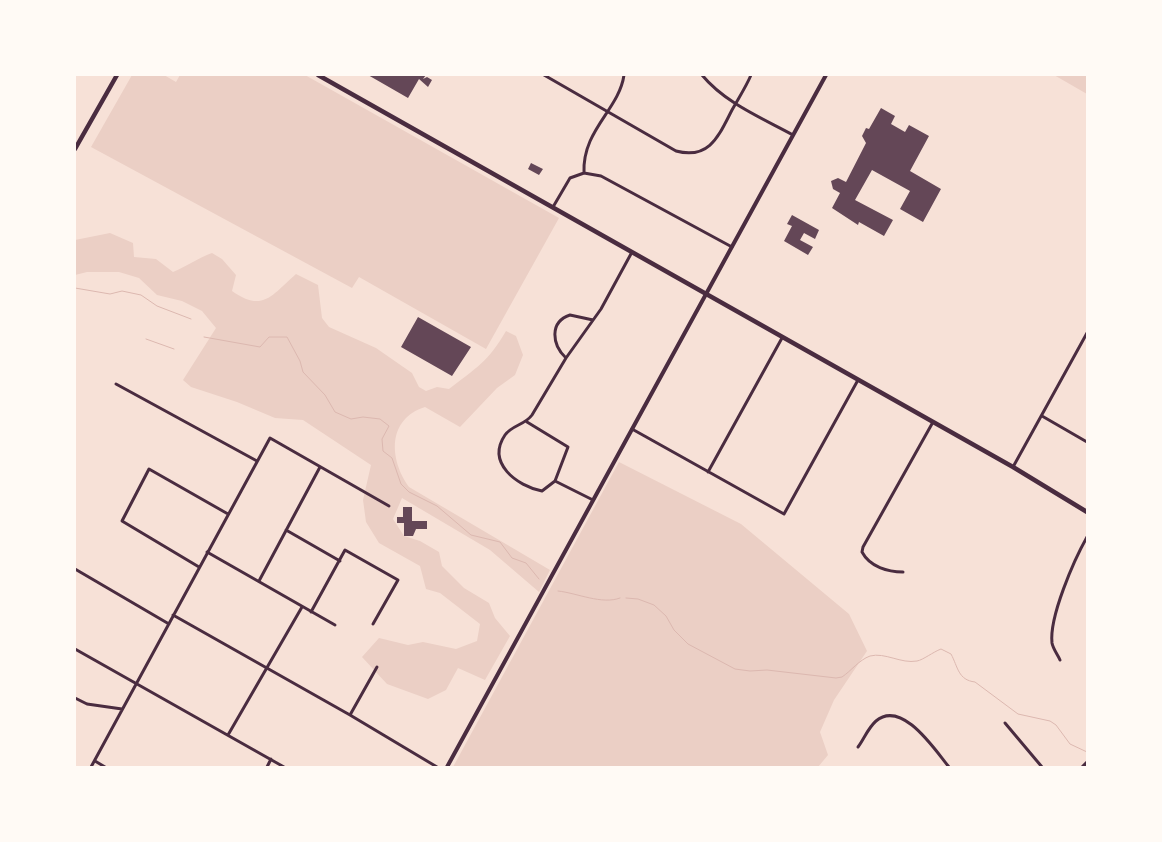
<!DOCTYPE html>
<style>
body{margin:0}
#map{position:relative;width:1162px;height:842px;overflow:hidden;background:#f7e1d7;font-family:"Exo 2",sans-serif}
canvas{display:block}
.frame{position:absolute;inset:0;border:76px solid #fffaf5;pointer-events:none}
</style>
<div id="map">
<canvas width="1162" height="842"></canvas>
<div class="frame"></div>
</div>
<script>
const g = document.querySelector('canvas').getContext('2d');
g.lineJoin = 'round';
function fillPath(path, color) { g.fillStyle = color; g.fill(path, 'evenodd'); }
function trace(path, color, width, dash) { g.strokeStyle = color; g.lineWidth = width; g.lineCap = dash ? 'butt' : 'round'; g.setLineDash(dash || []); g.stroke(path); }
fillPath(new Path2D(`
 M132,75H164L176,82L180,75H305L559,218L486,349L359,277L352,288L91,147Z
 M1054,75H1087V94Z
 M110,233L133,243L134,257L156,259L173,272C187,266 198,258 212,253L222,259L236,275L232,291C263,313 272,295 296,274L318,285L322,318L329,327L376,348L412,373L419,387L426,391L437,387L449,389C476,368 488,362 506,331L516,336L523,355L515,375L497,388L460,427L425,407C387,419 389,459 409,487L550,570L539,592L490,550L402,498L393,519L404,536L420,541L439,552L442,566L464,588L489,603L495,618L510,636L485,680L458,668L446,690L428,699L387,684L362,657L379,638L408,645L423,642L456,649L477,641L480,624L440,593L426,589L420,566L379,543L366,522L363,500L371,465L303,420L275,418L237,402L191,387L183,380L216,328L202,311L182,301L157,295L139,278L119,272H87L75,275V240Z
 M619,462L741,524L849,614L867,651L834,700L820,732L828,755L818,767H453Z`), '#ebcfc5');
trace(new Path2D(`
 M75,288L110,294L122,291L141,295L157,306L191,319
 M204,337L260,347L269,337H287L300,361L303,372L325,395L335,412L351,419L363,417L380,419L389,426L382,439L383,451L392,458L401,484L409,492L437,506L471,535L500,542L512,558L526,563L539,579
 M146,339L174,349
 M558,591C577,593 602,605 620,598
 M626,598L638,599L654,605L666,616L674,630L688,644L735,669L750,671L767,670L836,678L842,677C851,671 859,660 870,656C885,652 901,664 917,661C923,660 933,652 941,649L951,654C958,667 958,680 975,682L1018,714L1050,721L1056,725L1070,744L1087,752`), '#dcb8b0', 1);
fillPath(new Path2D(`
 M368,75H426L423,79L427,77L432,80L428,87L419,79L408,98Z
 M881,108L895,116L891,124L905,132L909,125L929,136L910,171L941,189L923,222L900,209L910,191L872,170L855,200L893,220L884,236L859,222L858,225L832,208L840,193L833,189L831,181L838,178L846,182L866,143L862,136L866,128L869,129Z
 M531,163L543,169L539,175L528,169Z
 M792,215L819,230L815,239L804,233L800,240L813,247L808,255L784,241L792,226L787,224Z
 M418,317L471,347L452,376L401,347Z
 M403,507H412V521H427V529H416L413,536H404V523H397V517H403Z`), '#644757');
trace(new Path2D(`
 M544,75L676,151C710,160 719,135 732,110C738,99 746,87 751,75
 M702,75C725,103 762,118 793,135
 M584,173L601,176L732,247
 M553,207L570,178L584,173C582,130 619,110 624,75
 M566,358C552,345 549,322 570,315L593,320
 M116,384L257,461
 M1042,416L1087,442
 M527,422L568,447L555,481
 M632,429L784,514L858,380
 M1013,467L1087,333
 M708,472L782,338
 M593,500L555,481L542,491C517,486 486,463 505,435C512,425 525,425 532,415L566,358L601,309L632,252
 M286,530L340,561
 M207,552L335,625
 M199,567L122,521L149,469L228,514
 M75,569L169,624
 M903,572C888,572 870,567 862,552L863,547L933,422
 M259,581L320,467
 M311,612L345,550L398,580L373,624
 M173,615L350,715L437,767
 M75,649L284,767
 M1060,660C1058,655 1053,649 1052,643C1049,617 1074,560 1087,537
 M75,698L87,704L122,709
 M350,715L377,667
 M1005,723L1042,767
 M228,735L302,607
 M858,747C864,739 868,728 876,721C902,699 935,750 949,767
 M95,761L105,767
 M91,767L270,438L389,506
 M267,767L271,759`), '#4a2c40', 3);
trace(new Path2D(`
 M447,767L826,75`), '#4a2c40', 4);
trace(new Path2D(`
 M75,149L117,75
 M1083,767L1087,763`), '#4a2c40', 4.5);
trace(new Path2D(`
 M318,75L1013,467L1087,512`), '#4a2c40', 4.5);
</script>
